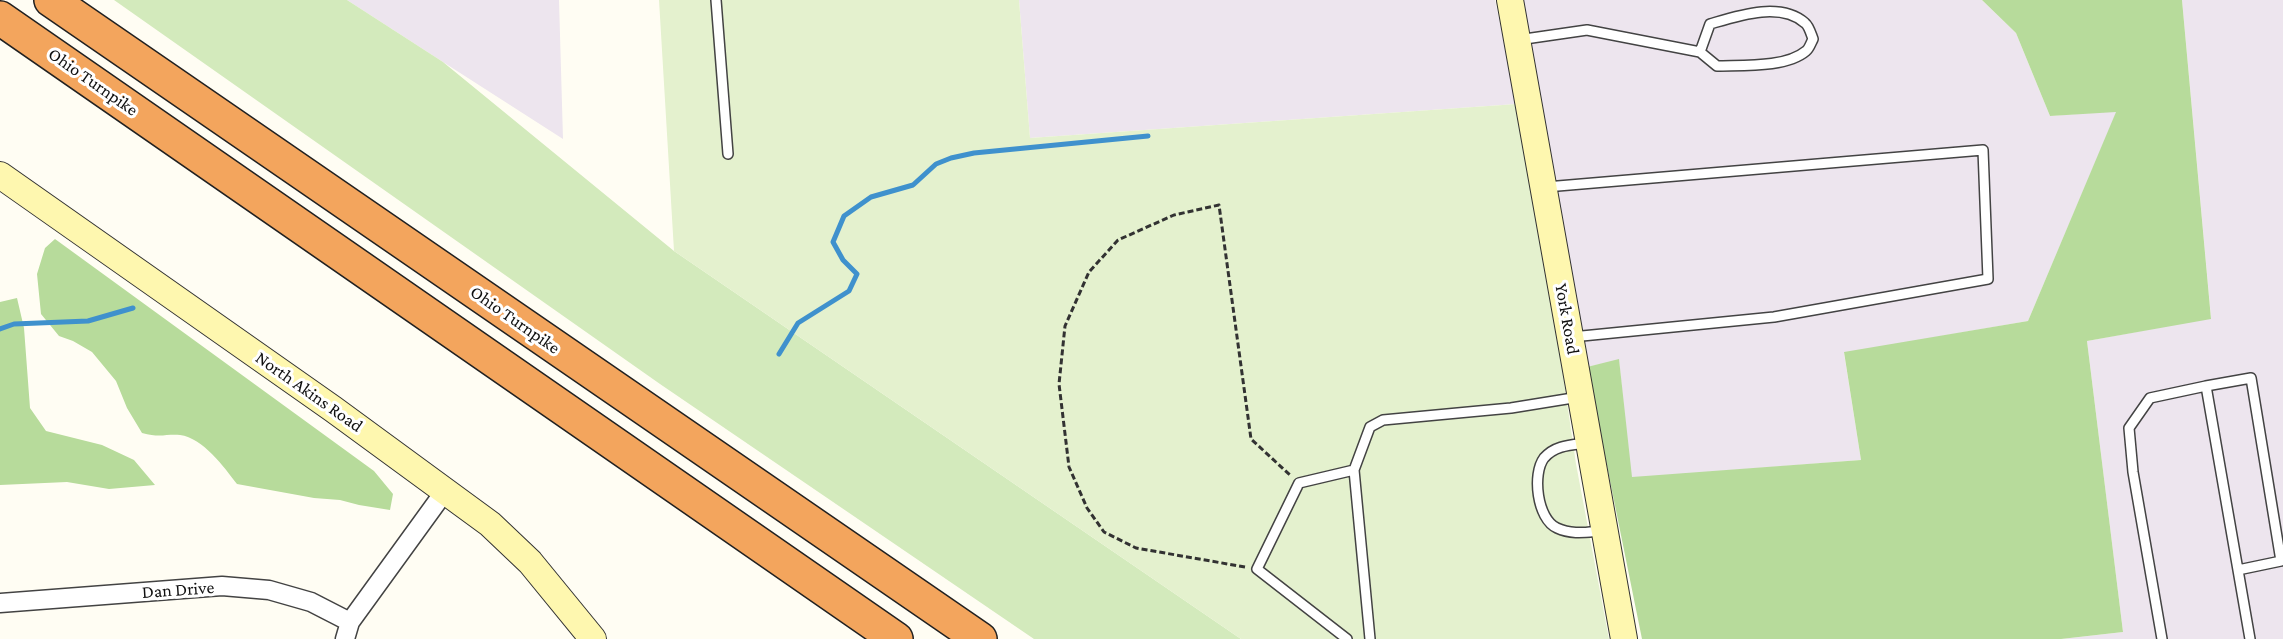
<!DOCTYPE html>
<style>
body{margin:0}
canvas{display:block;background:#fffdf3}
</style>
<canvas width="2283" height="639"></canvas>
<script>
const g = document.querySelector('canvas').getContext('2d');
g.lineJoin = 'round';
function fillPath(path, color) { g.fillStyle = color; g.fill(path, 'evenodd'); }
function trace(path, color, width, dash) { g.strokeStyle = color; g.lineWidth = width; g.lineCap = dash ? 'butt' : 'round'; g.setLineDash(dash || []); g.stroke(path); }
function write(font, color, halo, rows, align = 'center') {
  g.font = font + ' "Crimson Pro",serif'; g.lineWidth = 6; g.setLineDash([]); g.textBaseline = 'middle'; g.strokeStyle = halo; g.fillStyle = color; for (const [text, x, y, turn = 0] of rows) {
    g.save(); g.translate(x, y); g.rotate((+turn || 0) * Math.PI / 180); g.textAlign = isNaN(turn) ? turn : align; if (halo) g.strokeText(text, 0, 0); g.fillText(text, 0, 0); g.restore();
  }
}
fillPath(new Path2D(`
 M347,0H559L563,139L443,62Z
 M1019,0H1495L1517,104L1030,138Z
 M1521,0H1982L2016,33L2050,116L2117,111L2028,321L1844,353L1861,460L1631,478L1619,360L1587,367Z
 M2182,0H2283V639H2061L2123,632L2087,341L2211,318Z`), '#ede5ee');
fillPath(new Path2D(`
 M114,0H347L443,62L674,251L1241,639H1034L660,384Z`), '#d3eabc');
fillPath(new Path2D(`
 M1982,0H2182L2211,319L2087,341L2123,632L2061,639H1642L1587,367L1619,359L1632,477L1861,460L1844,352L2028,321L2116,112L2050,116L2016,33Z
 M55,239L374,471L393,494L390,510L359,505L340,500L314,498L237,484C224,467 203,438 180,435C165,434 160,438 142,433L127,408L116,381L92,352L73,341L59,336L41,314L37,274L45,248Z
 M17,298L24,328L30,408L46,431L102,445L134,460L155,485L109,489L67,482L0,485V302Z`), '#b7db9b');
fillPath(new Path2D(`
 M659,0H1019L1030,138L1517,104L1554,313L1576,464L1609,639H1241L674,251Z`), '#e4f1ce');
trace(new Path2D(`
 M0,329L14,324L88,321L133,308
 M779,354L798,323L849,291L857,274L843,260L833,242L844,216L871,197L913,185L936,164L951,158L974,153L1148,136`), '#3f91cd', 5);
const lane = new Path2D(`
 M716,0L728,154
 M1518,40L1587,30L1700,52L1710,24C1737,16 1780,1 1805,23C1809,26 1811,34 1813,39C1811,43 1809,49 1806,51C1786,68 1742,65 1717,66L1700,52
 M1546,187L1983,150L1988,279L1774,317L1572,337
 M2206,386L2251,378L2281,561L2238,570
 M1587,443C1571,445 1555,445 1544,458C1532,474 1537,519 1557,528C1572,535 1587,532 1602,531
 M1347,639L1257,569L1299,483L1354,470
 M1370,639L1354,470L1370,427L1383,420L1511,408L1579,397
 M2162,639L2133,472L2129,428L2150,398L2206,386L2250,639`);
const street = new Path2D(`
 M0,603L222,586L269,590L311,602L350,622
 M345,639L350,622L445,491`);
const secondary = new Path2D(`
 M1510,0L1624,639
 M0,175L333,409L490,524L530,562L593,639`);
const highway = new Path2D(`
 M51,0L980,639
 M0,18L896,639`);
trace(lane, '#434343', 12);
trace(street, '#434343', 21);
trace(secondary, '#323232', 28);
trace(highway, '#212121', 36);
trace(new Path2D(`
 M1245,567L1136,548L1104,532L1087,508L1069,467L1059,384L1065,326L1089,272L1118,240L1174,215L1219,205L1251,439L1291,476`), '#323232', 3, [6, 3]);
trace(lane, '#fff', 9);
trace(street, '#fff', 18);
trace(secondary, '#fef7af', 26);
trace(highway, '#f3a55d', 33);
write('18px', '#101010', '#fff', [
 ["Ohio Turnpike",93,82,35],
 ["York Road",1567,319,80],
 ["Ohio Turnpike",515,320,35],
 ["North Akins Road",309,392,35],
 ["Dan Drive",178,590,-4]
]);
</script>
